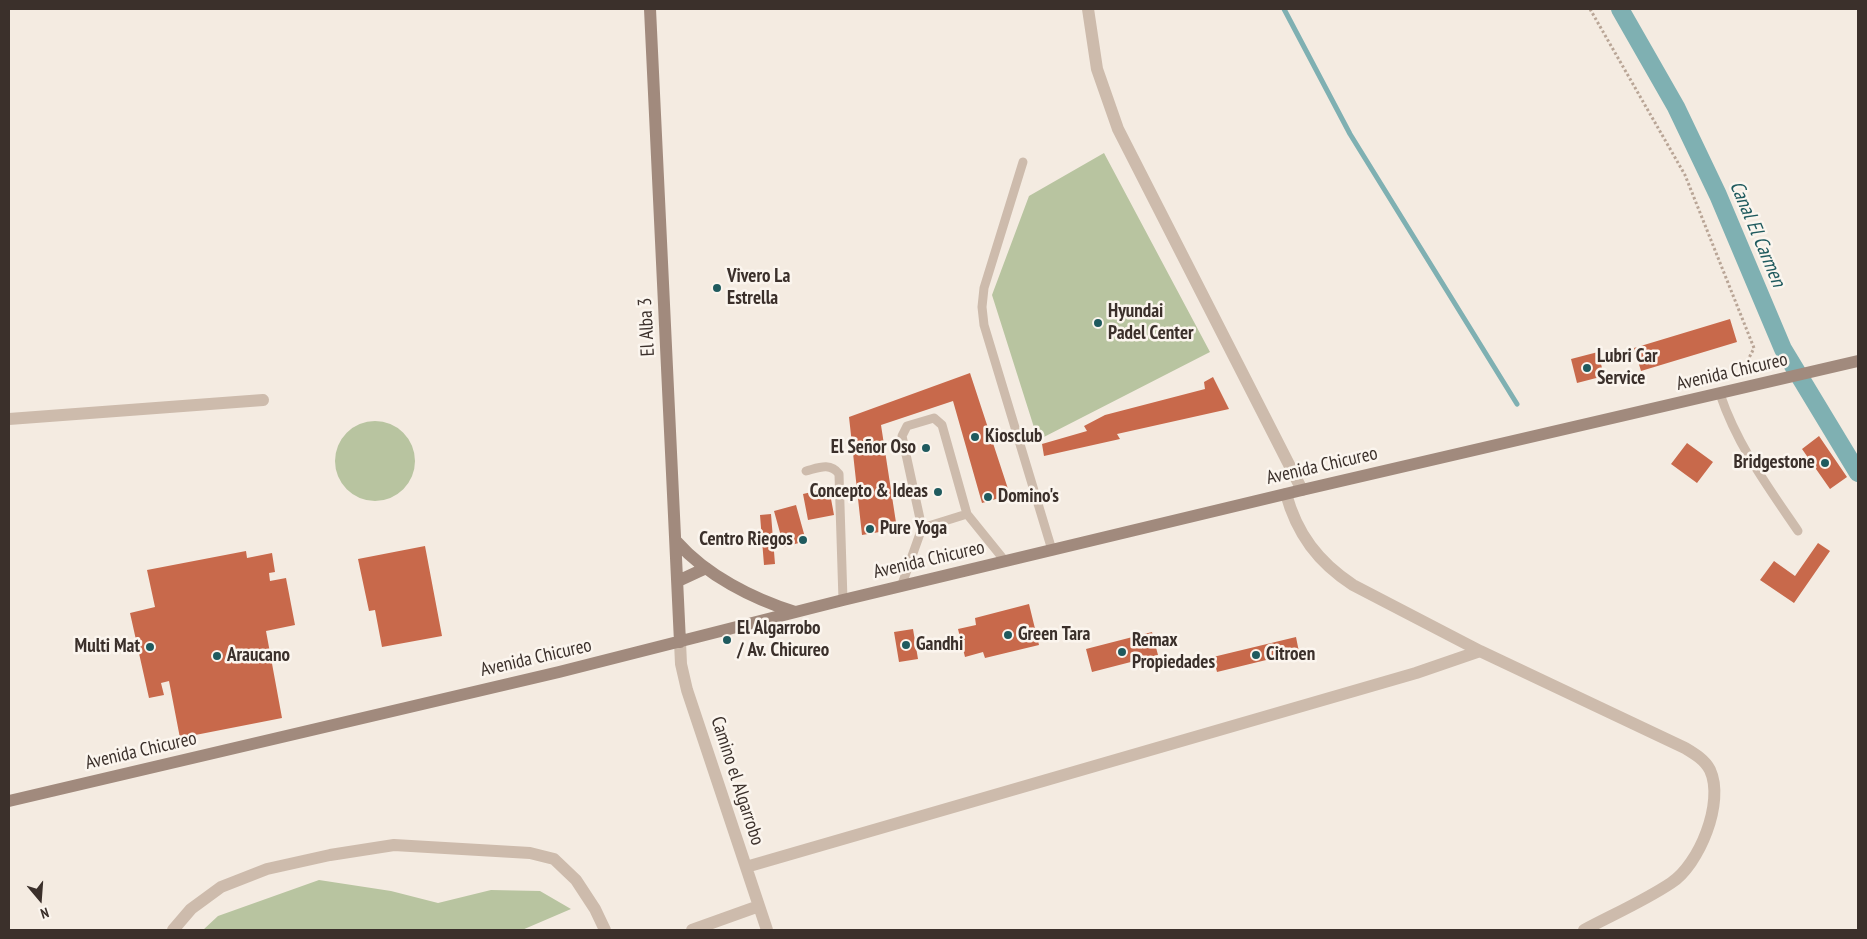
<!DOCTYPE html>
<meta charset="utf-8">
<style>
body{margin:0}
#map{position:relative;width:1867px;height:939px;overflow:hidden;background:#f4ebe1;font-family:"PT Sans Narrow",sans-serif}
canvas{display:block}
.frame{position:absolute;inset:0;border:10px solid #3b302b;pointer-events:none}
.north{position:absolute;left:15px;top:874px;width:50px;height:50px;-webkit-text-stroke:4px #fbf5ee;paint-order:stroke;rotate:162deg;font-size:14px;font-weight:700;line-height:20px;text-align:center;color:#3b302b}
.north::after{content:'';display:block;margin:auto;width:18px;height:22px;background:#3b302b;clip-path:polygon(50% 0,100% 100%,50% 72%,0 100%)}
</style>
<div id="map">
<canvas width="1867" height="939"></canvas>
<div class="frame"></div>
<div class="north">N</div>
</div>
<script>
const g = document.querySelector('canvas').getContext('2d');
g.lineJoin = 'round';
function fillPath(path, color) { g.fillStyle = color; g.fill(path, 'evenodd'); }
function trace(path, color, width, dash) { g.strokeStyle = color; g.lineWidth = width; g.lineCap = dash ? 'butt' : 'round'; g.setLineDash(dash || []); g.stroke(path); }
function write(font, color, halo, rows, align = 'center') {
  g.font = font + ' "PT Sans Narrow",sans-serif'; g.lineWidth = 5; g.setLineDash([]); g.textBaseline = 'middle'; g.strokeStyle = halo; g.fillStyle = color; for (const [text, x, y, turn = 0] of rows) {
    g.save(); g.translate(x, y); g.rotate((+turn || 0) * Math.PI / 180); g.textAlign = isNaN(turn) ? turn : align; if (halo) g.strokeText(text, 0, 0); g.fillText(text, 0, 0); g.restore();
  }
}
fillPath(new Path2D(`
 M1104,153L1210,352L1038,440L992,295L1029,196Z
 M335 461a40 40 0 1 1 80 0a40 40 0 1 1-80 0Z
 M319,880L391,891L438,903L491,890L540,891L571,909L522,930H203L218,916Z`), '#b8c4a0');
trace(new Path2D(`
 M1284,9L1350,134L1517,404`), '#7fb0b2', 5);
trace(new Path2D(`
 M1620,9L1676,107L1718,195L1783,349L1858,473`), '#7fb0b2', 18);
fillPath(new Path2D(`
 M1730,319L1737,342L1641,371L1634,348Z
 M1598,352L1604,376L1577,383L1571,359Z
 M970,373L1010,495L982,503L953,401L881,425L897,529L862,535L849,417Z
 M1213,377L1229,409L1117,434L1120,439L1044,456L1042,444L1087,431L1084,426L1105,415L1205,389L1204,382Z
 M1819,436L1847,477L1830,489L1802,449Z
 M1687,443L1713,462L1697,483L1671,464Z
 M829,488L834,515L808,520L803,494Z
 M796,505L806,541L784,547L774,511Z
 M771,514L775,564L764,565L760,515Z
 M1818,543L1830,551L1794,603L1760,580L1774,561L1795,576Z
 M425,546L442,636L382,647L375,610L369,611L358,559Z
 M246,551L247,558L272,553L275,572L269,573L270,581L286,578L295,625L266,631L282,718L180,738L169,681L161,683L164,695L149,698L130,613L155,607L147,570Z
 M1029,604L1039,645L985,658L983,652L965,657L958,629L976,625L975,618Z
 M913,629L918,659L899,662L894,632Z
 M1152,632L1158,655L1092,672L1086,649Z
 M1296,637L1299,652L1217,672L1213,657Z`), '#c8694b');
trace(new Path2D(`
 M1590,9L1685,175L1754,348L1747,362L1749,373`), '#b9a596', 3, [2.5, 2.5]);
trace(new Path2D(`
 M1023,162L984,288L982,307L984,325L1052,550
 M1720,394C1737,445 1768,487 1798,531
 M806,471C818,468 830,462 839,474L843,600
 M922,528L967,514
 M901,587L922,528L902,436L907,426L934,418L942,425L967,514L1005,561`), '#cdbbac', 9);
trace(new Path2D(`
 M1088,9L1097,69L1118,129L1302,490
 M9,419L263,400
 M1286,494C1297,534 1318,562 1353,585L1480,651L1685,748C1695,754 1705,760 1710,770C1725,802 1699,865 1671,883C1644,901 1612,915 1584,930
 M680,642L681,664L687,690L767,930
 M746,867L1416,673L1480,651
 M173,930L191,909L221,887L267,869L330,855L394,845L530,853L554,859L576,880L595,909L605,930
 M692,930L759,906`), '#cdbbac', 12);
trace(new Path2D(`
 M650,9L680,642
 M677,542C706,575 753,599 795,612
 M678,581L706,568
 M9,801L559,672L843,600L1302,490L1858,361`), '#a18a7d', 12);
for (const [x, y, r, color] of [
 [717,288,5,"#1f5a5e"],
 [1098,323,5,"#1f5a5e"],
 [1587,368,5,"#1f5a5e"],
 [975,437,5,"#1f5a5e"],
 [926,448,5,"#1f5a5e"],
 [1825,463,5,"#1f5a5e"],
 [938,492,5,"#1f5a5e"],
 [988,497,5,"#1f5a5e"],
 [870,529,5,"#1f5a5e"],
 [803,540,5,"#1f5a5e"],
 [1008,635,5,"#1f5a5e"],
 [727,640,5,"#1f5a5e"],
 [906,645,5,"#1f5a5e"],
 [150,647,5,"#1f5a5e"],
 [1122,652,5,"#1f5a5e"],
 [1256,655,5,"#1f5a5e"],
 [217,656,5,"#1f5a5e"]
]) { const dot = new Path2D(); dot.arc(x, y, r, 0, 2 * Math.PI); g.fillStyle = color; g.fill(dot); trace(dot, '#fbf5ee', 2); }
write('bold 19px', '#3b302b', '#fbf5ee', [
 ["Vivero La",727,277],
 ["Estrella",727,299],
 ["Hyundai",1108,312],
 ["Padel Center",1108,334],
 ["Lubri Car",1597,357],
 ["Service",1597,379],
 ["Kiosclub",985,437],
 ["El Señor Oso",916,448,"right"],
 ["Bridgestone",1815,463,"right"],
 ["Concepto & Ideas",928,492,"right"],
 ["Domino's",998,497],
 ["Pure Yoga",880,529],
 ["Centro Riegos",793,540,"right"],
 ["El Algarrobo",737,629],
 ["/ Av. Chicureo",737,651],
 ["Green Tara",1018,635],
 ["Remax",1132,641],
 ["Propiedades",1132,663],
 ["Gandhi",916,645],
 ["Multi Mat",140,647,"right"],
 ["Citroen",1266,655],
 ["Araucano",227,656]
], 'left');
write('19px', '#3b302b', '#fbf5ee', [
 ["El Alba 3",647,327,-93],
 ["Avenida Chicureo",1732,372,-13],
 ["Avenida Chicureo",1322,466,-13],
 ["Avenida Chicureo",929,560,-13],
 ["Avenida Chicureo",536,658,-13],
 ["Avenida Chicureo",141,751,-13],
 ["Camino el Algarrobo",737,781,72]
]);
write('italic 20px', '#1f5a5e', '#fbf5ee', [
 ["Canal El Carmen",1757,234,67]
]);
</script>
